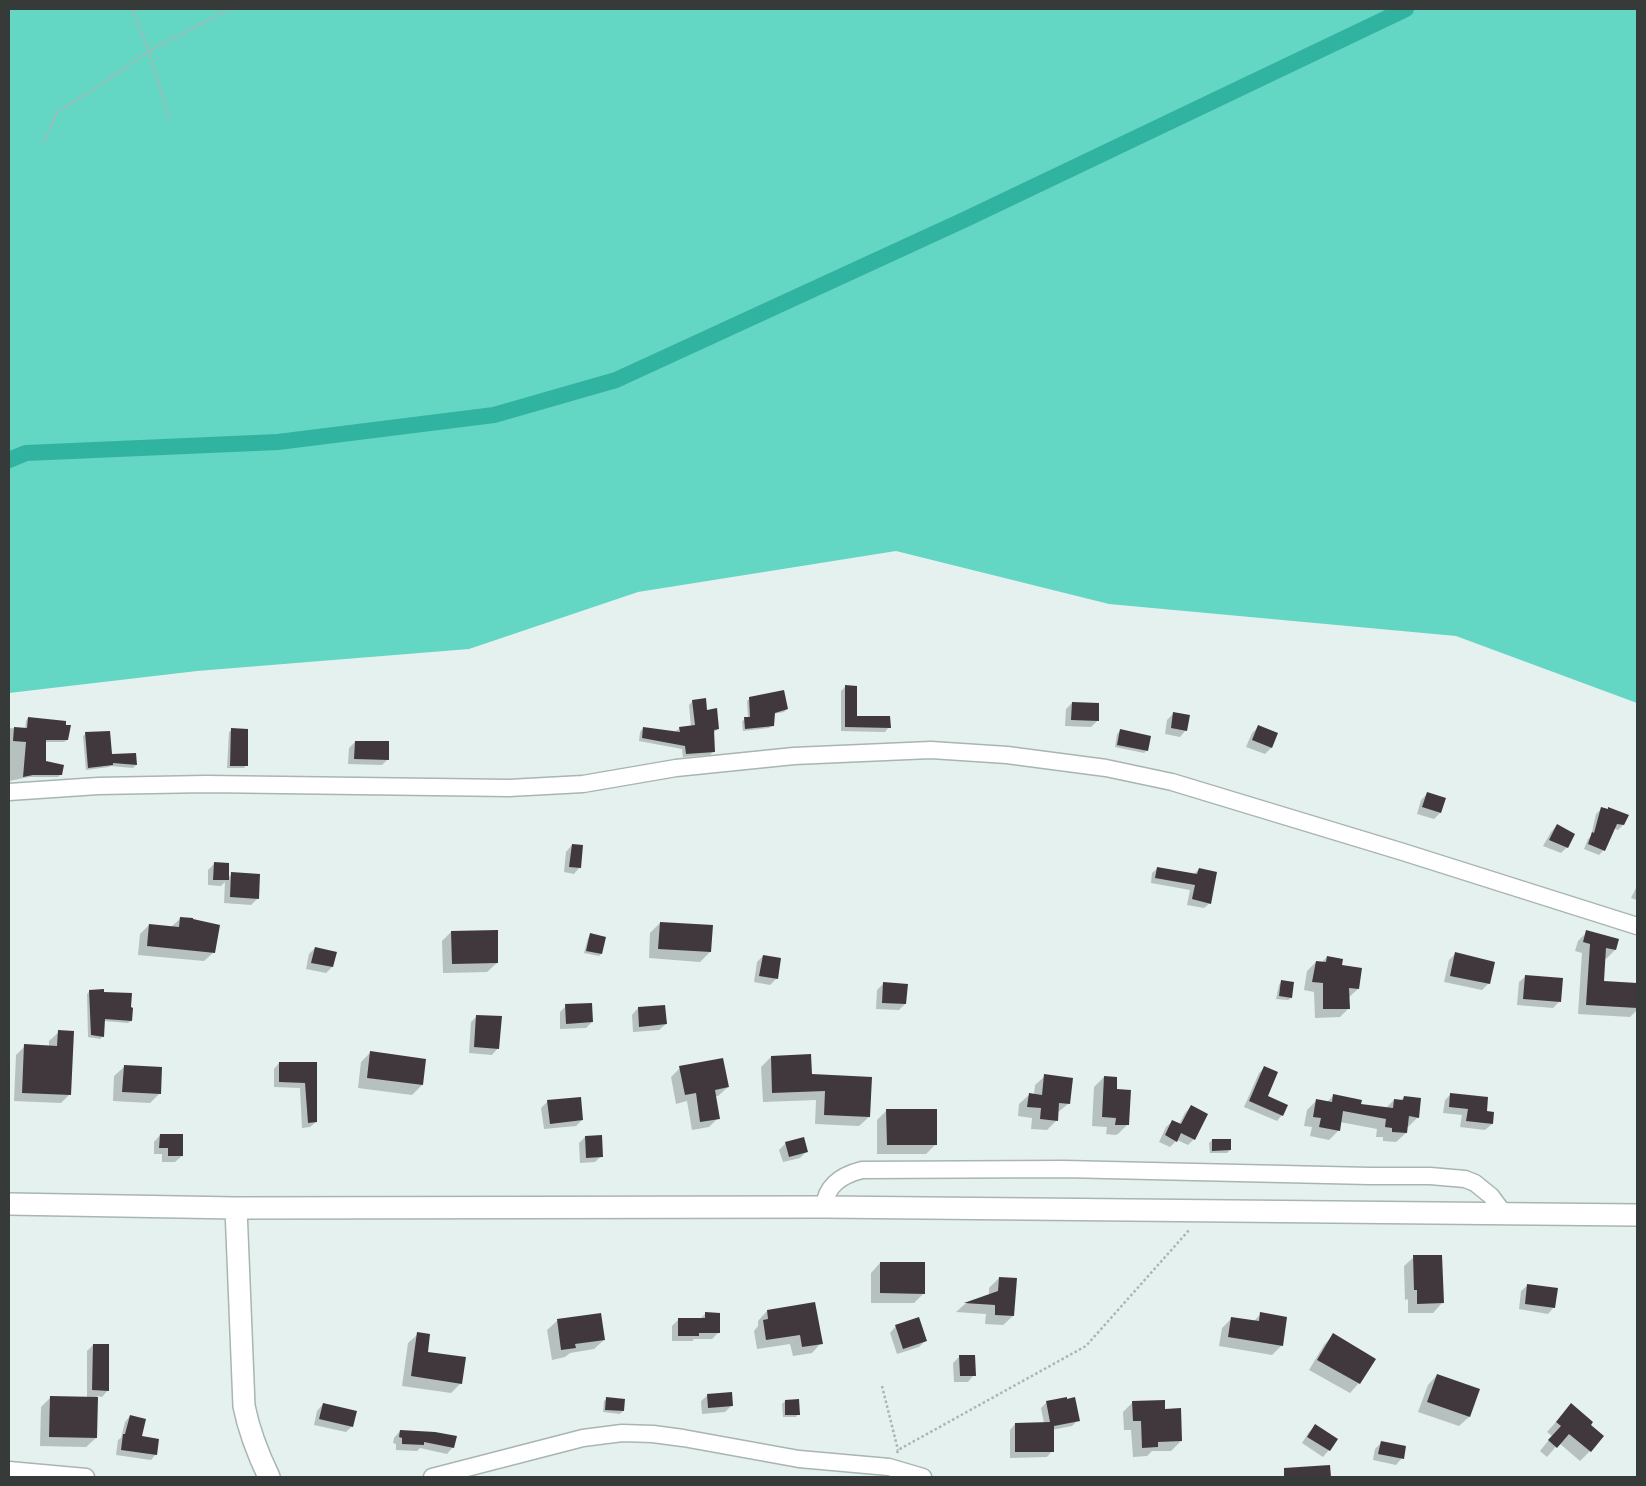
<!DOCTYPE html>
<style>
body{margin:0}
#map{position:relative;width:1646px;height:1486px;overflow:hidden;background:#e4f1ee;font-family:"Open Sans",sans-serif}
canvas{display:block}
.frame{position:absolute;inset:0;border:10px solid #363b3a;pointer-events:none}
</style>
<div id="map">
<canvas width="1646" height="1486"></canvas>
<div class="frame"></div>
</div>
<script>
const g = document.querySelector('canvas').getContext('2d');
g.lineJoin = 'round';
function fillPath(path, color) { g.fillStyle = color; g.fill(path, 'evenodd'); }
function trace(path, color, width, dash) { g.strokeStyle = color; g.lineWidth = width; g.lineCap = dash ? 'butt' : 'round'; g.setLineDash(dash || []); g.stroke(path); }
fillPath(new Path2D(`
 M9,9H1637V703L1456,636L1109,604L896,551L638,592L469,649L197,671L9,693Z`), '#64d6c4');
fillPath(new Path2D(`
 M845,687L856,717L889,727L885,732L841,731V691Z
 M750,698L787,709L784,712L773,714L772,725L769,728L743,731L742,721L748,718L747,701Z
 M693,701L706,711L718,729L713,733L714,751L710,755L683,757L682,749L639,741L640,732L643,728L675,732L680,728L691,727L689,705Z
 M1072,703L1097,721L1091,727L1065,726L1066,709Z
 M1173,714L1186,730L1180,737L1165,734L1167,720Z
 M28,718L67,740L64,742H45V762L61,774L58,777H29L9,781V728L25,729L26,721Z
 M1258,727L1276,734L1271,748L1265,754L1246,747L1252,733Z
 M232,730L246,765L244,768H227L229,732Z
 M1120,731L1147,750L1144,753L1115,747L1117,734Z
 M86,734L111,756L136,765L133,768L110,766L109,767L86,770L83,736Z
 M355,742L388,759L382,765L348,764L349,748Z
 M1427,794L1440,813L1434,819L1417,814L1421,800Z
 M1601,809L1623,825L1618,830L1613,828L1604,850L1599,855L1584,849L1588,839L1591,836L1596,814Z
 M1557,825L1567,847L1561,853L1543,846L1551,832Z
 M572,845L580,867L574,874L564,872L566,852Z
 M214,864L228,878L232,874L257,899L251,905L224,903L225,882L221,886L208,885V870Z
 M1158,868L1194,874L1199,869L1210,903L1204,908L1187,905L1190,890L1151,883L1152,873Z
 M1637,886V900L1631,898Z
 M181,918L213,953L204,961L138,955L140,934L149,925L171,927Z
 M660,923L710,952L700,962L649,958L650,933Z
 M451,932L497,963L487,972L443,973L442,941Z
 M1587,932L1615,950L1606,959L1604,958L1603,982L1637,985V1010L1630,1017L1578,1014L1582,953L1575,951L1578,941Z
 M590,935L601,954L599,956L584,953L588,938Z
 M315,948L332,967L326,973L306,969L309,954Z
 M1455,954L1493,963L1488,984L1482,990L1444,982L1449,960Z
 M763,956L776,979L770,985L754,982L757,962Z
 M1327,957L1341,966L1358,989L1348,998L1349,1008L1340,1017L1315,1018L1314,992L1304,990L1307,971L1316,962L1321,963Z
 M1526,976L1559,1002L1553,1008L1517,1005L1519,982Z
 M1281,982L1291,998L1288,1000L1276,999L1279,985Z
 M884,983L905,1004L899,1010L876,1009L877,990Z
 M90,991L131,1021L128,1023L104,1021L103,1036L100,1039L88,1037L87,994Z
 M566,1006L592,1022L586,1028L560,1029V1012Z
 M638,1008L666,1024L659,1030L633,1032L632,1015Z
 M477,1016L498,1048L492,1055L469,1053L471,1022Z
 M59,1032L70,1094L61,1103L14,1101L16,1055L25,1046L49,1047V1041Z
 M371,1052L425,1060L422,1085L412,1095L358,1088L361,1062Z
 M771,1057L811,1076L869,1117L859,1126L815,1124L816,1100L763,1102L761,1067Z
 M279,1063H316V1122L310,1127L302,1128L300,1088L274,1087V1069Z
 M124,1067L160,1093L150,1103L113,1101L114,1076Z
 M680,1068L728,1087L718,1096H715L718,1118L709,1127L692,1130L687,1101L676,1104L671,1077Z
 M1264,1068L1267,1097L1282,1115L1277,1121L1244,1107L1259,1073Z
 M1045,1076L1068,1104L1057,1113L1056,1121L1047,1130L1031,1129L1032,1118L1018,1116L1019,1104L1029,1095H1034L1035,1085Z
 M1104,1077L1128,1124L1118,1134L1115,1135L1106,1134L1107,1127L1092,1126L1094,1087Z
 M1451,1094L1485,1113L1492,1124L1485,1130L1460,1127L1462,1115L1443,1113L1445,1100Z
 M1333,1096L1360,1105L1386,1108L1394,1100L1400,1101L1404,1097L1418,1117L1408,1127L1406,1126V1133L1396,1142L1383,1141V1137H1376L1377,1129L1340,1122L1339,1130L1329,1140L1310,1136L1312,1127L1304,1126L1307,1110L1316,1101L1327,1102Z
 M548,1101L582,1120L576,1126L544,1129L541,1108Z
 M1191,1106L1194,1139L1188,1145L1177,1140L1170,1147L1159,1142L1166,1127L1173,1121L1179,1124L1185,1113Z
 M886,1111L936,1144L926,1154H877V1120Z
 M160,1135L182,1156L175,1162H162V1154H154V1142Z
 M585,1137L601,1156L595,1162L580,1163L579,1143Z
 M1212,1140L1230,1150L1227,1153H1210L1209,1143Z
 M786,1143L806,1152L800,1158L783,1162L779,1150Z
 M1414,1257L1442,1303L1433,1313H1408V1299L1405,1300L1404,1266Z
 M880,1263L924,1293L914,1303H871V1273Z
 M999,1278L1013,1316L1003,1325L985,1324L986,1314L956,1312L965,1304L989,1296V1288Z
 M1528,1285L1554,1307L1548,1314L1519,1309L1521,1291Z
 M767,1311L821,1343L812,1353L793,1356L790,1344L757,1349L754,1331L758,1326V1321Z
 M600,1314L604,1340L594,1349L570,1353L565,1357L552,1360L547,1330L557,1321Z
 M705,1314L718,1333L712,1339H694L692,1341H672V1326L679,1319L699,1320Z
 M1261,1314L1282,1345L1272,1355L1219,1346L1222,1328L1232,1318L1253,1322Z
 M896,1326L926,1340L919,1347L897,1354L890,1333Z
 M418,1334L427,1353L461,1383L451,1393L402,1386L408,1343Z
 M1333,1335L1359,1383L1350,1393L1309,1370L1324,1345Z
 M93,1345L108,1390L102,1397L97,1396L96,1438L86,1447L40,1446L41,1407L51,1397L87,1398V1351Z
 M960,1356L974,1375L968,1382H954L953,1363Z
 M1437,1375L1478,1390L1469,1417L1459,1426L1418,1412L1428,1385Z
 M708,1395L731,1406L725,1412L702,1414L701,1401Z
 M607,1399L623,1411L620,1414L603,1412L604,1401Z
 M785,1401L798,1414L796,1417H783L782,1404Z
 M1133,1402L1164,1410L1181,1441L1171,1451H1152L1147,1456L1133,1457L1131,1430H1124L1123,1412Z
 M1046,1403L1078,1420L1072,1426L1052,1430V1451L1047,1457L1010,1458V1430L1015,1424L1044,1423L1041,1408Z
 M323,1404L352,1426L346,1432L314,1425L317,1411Z
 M1571,1405L1589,1426L1590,1451L1580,1461L1559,1443L1547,1457L1540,1451L1552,1436L1547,1432Z
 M130,1416L140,1437L156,1454L151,1460L116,1455L118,1440L121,1438L125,1422Z
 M1315,1426L1329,1450L1323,1457L1302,1443L1309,1432Z
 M400,1431L453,1447L447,1454L420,1448L417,1451L396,1450V1444L393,1443L394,1438Z
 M1381,1443L1402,1458L1396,1465L1373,1460L1375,1449Z`), '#0003');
trace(new Path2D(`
 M9,460L26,453L278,442L494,415L616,380L966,219L1406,9`), '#31b3a1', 16);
fillPath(new Path2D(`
 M845,685L857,686V716H890L891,728L845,727Z
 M784,690L788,709L775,713L774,726L745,729L744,717H750L749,697Z
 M706,698L707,710L717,708L719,729L714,730L715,752L686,754L685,746L642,738L643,727L680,732L679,727L695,725L692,700Z
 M1072,702L1099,703V721L1071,720Z
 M1173,712L1190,715L1187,731L1171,728Z
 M28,717L66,721V725H71L68,740H46V761L64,765L62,775H33L23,777L26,742L13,741L14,727L27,728Z
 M1258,725L1278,733L1272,748L1252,740Z
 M231,728L248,729V766H230Z
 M1120,729L1151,736L1148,751L1117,745Z
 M110,731L112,754L136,753L137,765L113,763V765L88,768L85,732Z
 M355,741H389V760L354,759Z
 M1427,792L1446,798L1441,813L1422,807Z
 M1601,807L1608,809V807L1629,815L1624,825L1617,824L1605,851L1588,844L1592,832L1594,833Z
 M1557,824L1575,834L1568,848L1549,840Z
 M572,844L583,845L581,868L569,867Z
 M214,862L229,863V880H213Z
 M1157,867L1197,874L1199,868L1217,872L1211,904L1192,899L1195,885L1155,878Z
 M231,872L260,874L259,899L230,897Z
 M180,917L193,918V919L220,925L215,953L147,946L149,924L179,927Z
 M660,922L713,925L711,952L658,949Z
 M498,930V963L452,964L451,931Z
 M1586,930L1619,939L1616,950L1606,948L1604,981L1637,983V1008L1586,1005L1590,944L1583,942Z
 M590,933L606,937L602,954L586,951Z
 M315,947L337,952L333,967L311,963Z
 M1455,952L1495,962L1490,984L1450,976Z
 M763,955L781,958L778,979L759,976Z
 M1327,956L1343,959L1342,965L1362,968L1359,989L1349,988L1350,1009H1323V983L1312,982L1316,961L1326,962Z
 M1525,975L1563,978L1561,1002L1523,999Z
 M1281,980L1294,982L1292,998L1279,996Z
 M883,982L908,984L906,1004L882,1003Z
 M104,989V992L132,993L131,1007L133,1008L132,1021L105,1019L104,1037L91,1035L89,990Z
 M592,1003L593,1022L566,1024L565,1004Z
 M665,1005L667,1024L639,1027L638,1007Z
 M476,1015L502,1016L499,1049L474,1047Z
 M58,1030L74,1031L71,1095L22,1093L24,1044L57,1046Z
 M370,1051L426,1059L423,1085L367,1078Z
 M811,1054L812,1074L872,1077L870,1117L824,1115L825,1091L772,1093L771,1056Z
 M723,1058L729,1087L715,1090L720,1119L700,1122L696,1093L685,1095L679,1066Z
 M279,1062H317V1122L308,1123L305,1083L279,1082Z
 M124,1065L162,1067L161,1094L122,1092Z
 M1264,1066L1278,1072L1268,1096L1288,1105L1283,1116L1249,1101Z
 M1044,1074L1073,1078L1070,1104L1059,1103L1058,1121L1040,1119L1041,1108L1027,1107L1029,1093L1042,1095Z
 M1104,1076L1117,1077V1089L1131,1090L1129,1125H1115L1116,1118L1102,1117Z
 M1450,1093L1488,1097L1487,1111L1494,1112L1493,1124L1466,1121L1468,1109L1449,1107Z
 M1333,1094L1362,1100L1361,1104L1393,1108L1394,1099L1403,1100L1404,1096L1421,1098L1419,1118L1409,1116L1407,1133L1392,1132V1128L1385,1127L1386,1119L1343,1111L1340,1131L1319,1127L1321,1118L1313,1117L1316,1099L1332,1102Z
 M581,1097L583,1120L550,1124L547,1100Z
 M1191,1105L1208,1114L1195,1140L1181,1133L1177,1142L1165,1135L1172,1120L1181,1124Z
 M886,1109H937V1145H887Z
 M160,1134H183V1156H168V1148H159Z
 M602,1135L603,1157L586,1158L585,1136Z
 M804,1137L808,1152L789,1157L785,1142Z
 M1212,1139H1231V1150L1212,1151Z
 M1413,1255H1442L1444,1303L1417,1304V1290H1414Z
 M880,1262H925V1294L880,1293Z
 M999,1277L1017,1278L1014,1316L995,1315V1305L964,1303L998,1291Z
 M1527,1284L1558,1288L1555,1308L1525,1304Z
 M815,1302L823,1344L802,1347L800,1335L766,1340L763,1320L768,1319L767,1310Z
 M705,1312L720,1313V1333H699V1336H678V1318H705Z
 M1260,1312L1287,1317L1283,1346L1228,1337L1231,1317L1259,1321Z
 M601,1313L605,1340L575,1344L576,1348L561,1350L557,1319Z
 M919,1317L927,1341L903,1349L895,1325Z
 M417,1332L430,1334L428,1352L466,1357L462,1384L411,1376Z
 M1333,1333L1376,1359L1360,1384L1317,1360Z
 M93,1344H109V1391L92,1390Z
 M959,1355H975L976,1376H960Z
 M1437,1374L1480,1389L1470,1417L1427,1402Z
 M732,1392L733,1406L708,1408L707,1394Z
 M50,1396L98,1397L97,1438L49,1437Z
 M606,1397L625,1399L624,1411L605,1410Z
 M1067,1397V1399L1075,1397L1080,1421L1054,1426V1452H1015V1423L1050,1422L1046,1401Z
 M799,1399L800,1415H785V1400Z
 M1165,1400V1409L1181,1408L1182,1441L1158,1442V1447L1142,1448L1141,1421H1133L1132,1401Z
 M323,1403L357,1411L353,1427L319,1419Z
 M1571,1403L1593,1422L1591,1425L1604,1436L1591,1452L1569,1434L1557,1448L1548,1440L1561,1426L1556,1422Z
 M130,1415L146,1419L142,1436L159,1439L157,1455L121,1450L123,1434H125Z
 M1315,1424L1338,1439L1330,1451L1307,1437Z
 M400,1430L435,1432L457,1436L454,1448L424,1442V1445L402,1444V1438L399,1437Z
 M1381,1441L1406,1446L1404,1459L1378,1454Z
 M1330,1465L1331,1477H1284V1468Z`), '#41383e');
const minor = new Path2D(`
 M9,792L98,786L206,784L509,788L583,784L676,768L794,756L931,750L1007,755L1106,768L1172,782L1403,852L1637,926
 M824,1207C826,1185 842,1175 862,1170L1063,1169L1370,1176H1430L1465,1179L1475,1183L1491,1196L1505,1215
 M9,1470L86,1477
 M432,1477L583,1438L622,1433L653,1434L683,1438L799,1459L889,1467L923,1477`);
const major = new Path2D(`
 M9,1204L236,1208L824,1207L1637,1215
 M236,1208L244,1406C249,1431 258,1454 269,1477`);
trace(minor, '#a8b5b2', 19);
trace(major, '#a8b5b2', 24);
trace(new Path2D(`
 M132,9L149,51L169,119
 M44,141L58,111L94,89L149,51L230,9
 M882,1386L898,1450
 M897,1453L898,1450L1086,1346L1190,1229`), '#abb5b3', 2.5, [2.5, 2.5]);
trace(minor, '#fff', 16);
trace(major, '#fff', 21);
</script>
